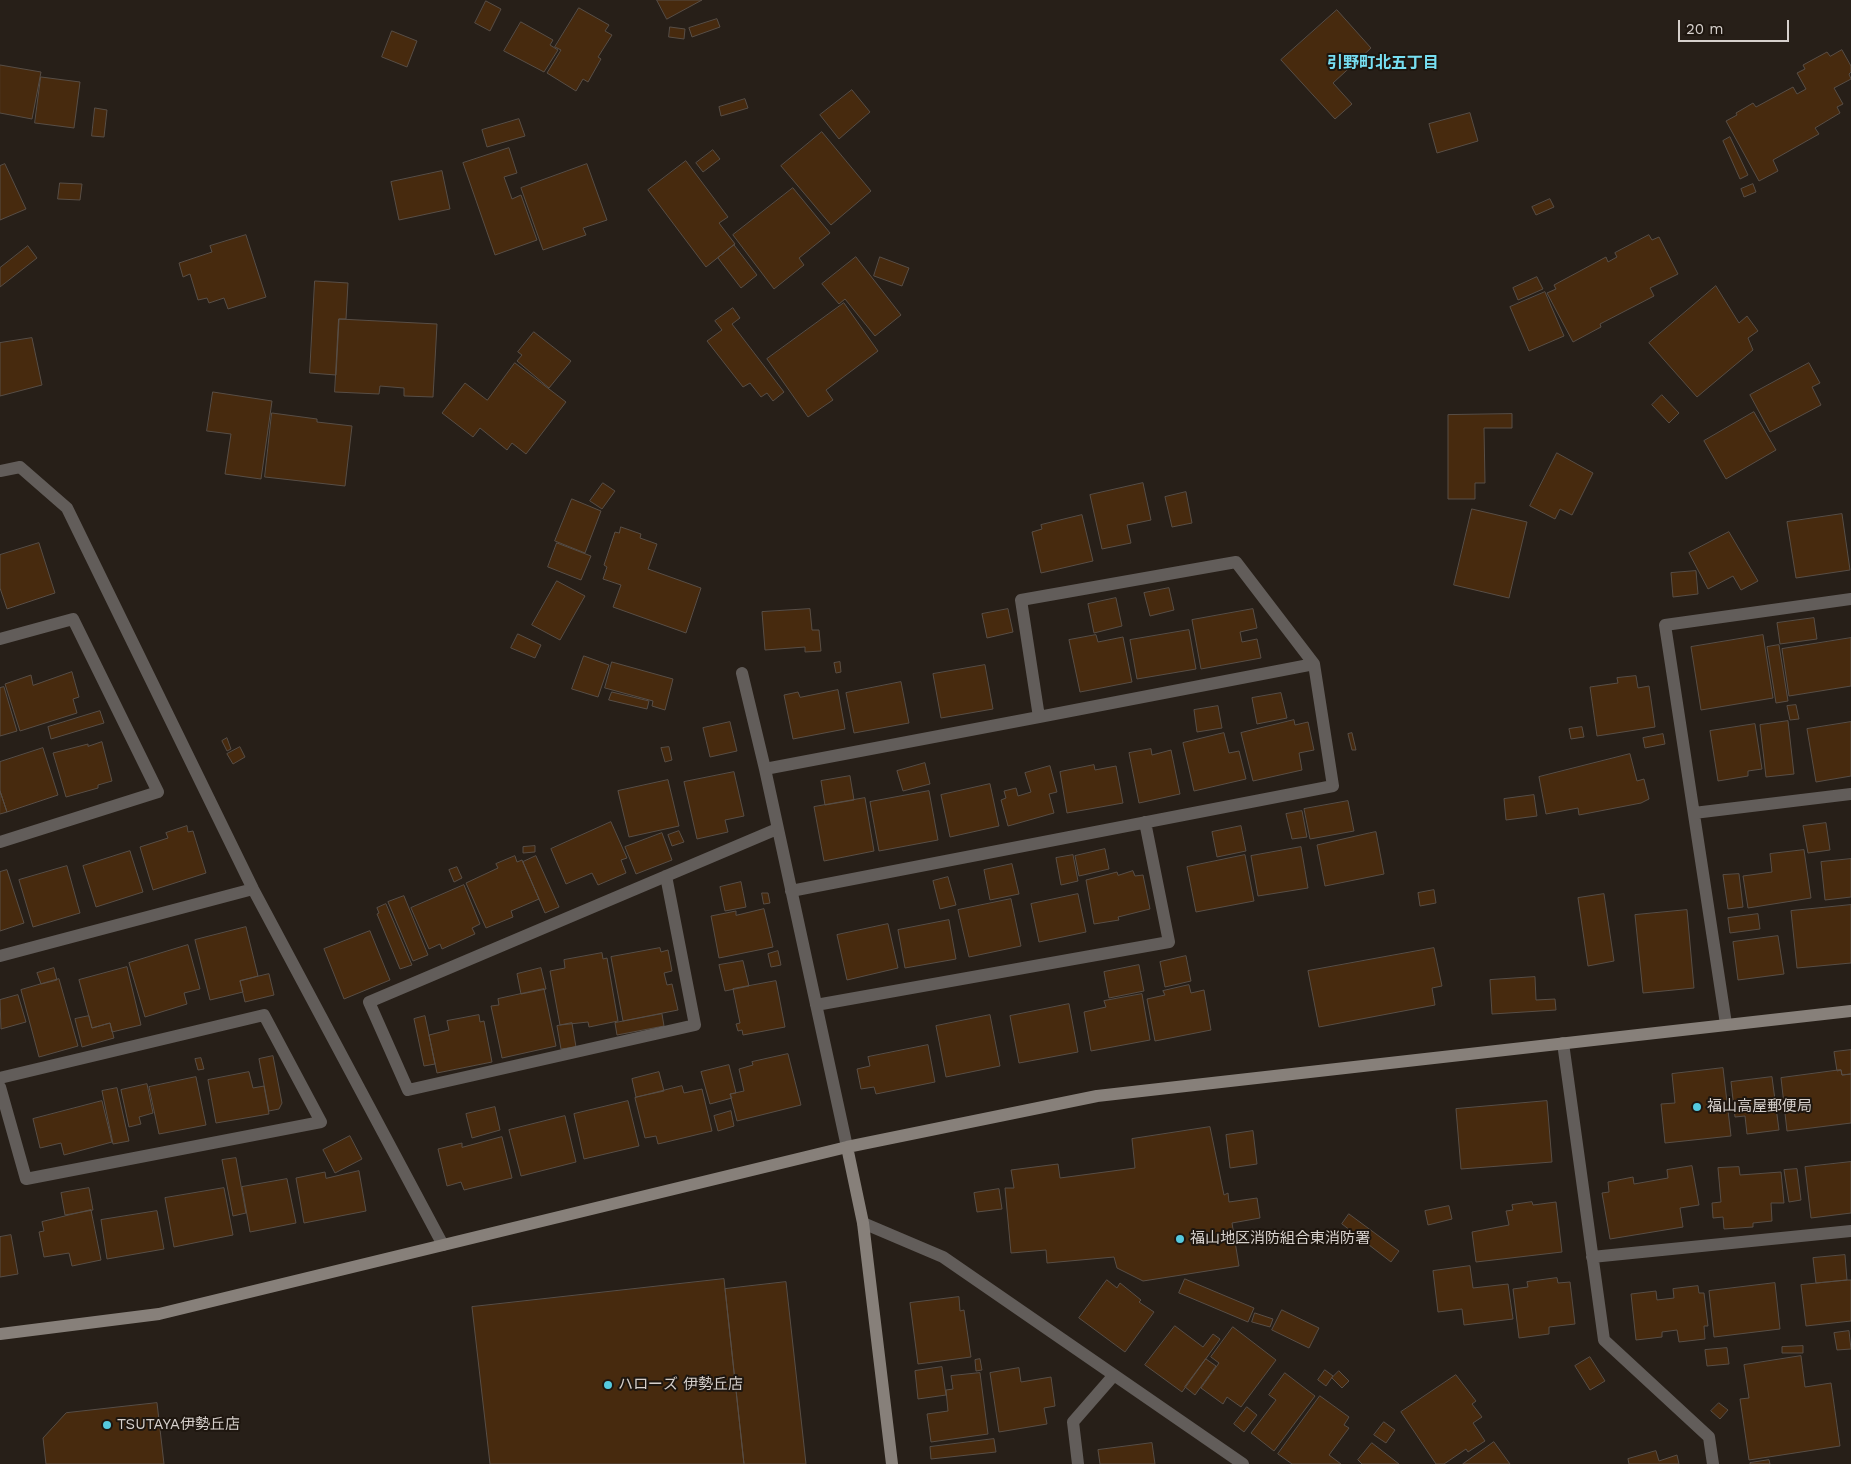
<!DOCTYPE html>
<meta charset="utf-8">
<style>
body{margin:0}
#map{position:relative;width:1851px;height:1464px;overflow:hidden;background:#271f18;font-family:"Work Sans",sans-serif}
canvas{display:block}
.scale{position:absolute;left:1678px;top:20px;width:111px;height:22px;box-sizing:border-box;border:2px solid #d6d0cc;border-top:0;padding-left:6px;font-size:15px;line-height:18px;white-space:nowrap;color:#d6d0cc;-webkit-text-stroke:4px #1e160f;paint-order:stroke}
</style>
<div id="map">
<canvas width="1851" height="1464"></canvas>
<div class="scale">20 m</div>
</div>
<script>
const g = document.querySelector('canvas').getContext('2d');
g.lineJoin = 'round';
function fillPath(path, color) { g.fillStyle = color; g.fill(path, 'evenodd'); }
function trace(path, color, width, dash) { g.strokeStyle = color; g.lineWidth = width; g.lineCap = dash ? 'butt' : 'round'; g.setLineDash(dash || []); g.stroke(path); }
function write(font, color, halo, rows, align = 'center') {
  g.font = font + ' "Work Sans","Noto Sans JP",sans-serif'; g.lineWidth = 4; g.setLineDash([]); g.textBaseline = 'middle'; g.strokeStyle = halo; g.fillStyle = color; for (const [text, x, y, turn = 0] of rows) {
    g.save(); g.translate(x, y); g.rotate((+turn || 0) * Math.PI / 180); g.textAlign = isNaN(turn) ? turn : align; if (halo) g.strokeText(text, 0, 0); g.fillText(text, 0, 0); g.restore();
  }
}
const building = new Path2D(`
 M657,0H702L667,19Z
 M486,1L501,9L490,31L475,23Z
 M579,8L609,25L605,31L612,35L598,57L601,59L588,82L583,79L576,91L547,73L561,50L555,47Z
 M1337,10L1371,48L1333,83L1352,104L1335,119L1281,60Z
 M717,19L720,27L692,37L689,28Z
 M521,22L553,40L550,45L558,50L544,72L504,51Z
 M670,27L685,29L684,39L669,37Z
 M392,31L417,41L407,67L382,57Z
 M1842,50L1851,66V72L1849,74L1851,79L1834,88L1843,104L1837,107L1840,113L1815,128L1819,134L1773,160L1778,171L1759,181L1726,121L1737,115L1736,113L1753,103L1756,107L1793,87L1797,94L1806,89L1797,73L1805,69L1803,65L1827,52L1830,56Z
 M0,65L41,72L32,119L0,113Z
 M41,77L80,82L74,128L35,123Z
 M852,90L870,112L839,139L820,115Z
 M745,99L748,108L721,116L719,107Z
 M95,108L107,110L104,137L92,136Z
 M1470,113L1478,141L1437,153L1429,124Z
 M519,119L525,136L487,147L482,130Z
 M822,132L871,191L831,225L781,166Z
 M1730,137L1748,175L1740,179L1723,141Z
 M509,148L517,173L504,177L512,199L521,195L537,240L495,255L463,163Z
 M713,150L720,159L703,172L696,163Z
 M686,161L728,217L719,223L735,244L706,267L648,190Z
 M5,164L26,209L0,220V166Z
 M587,164L607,220L583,228L586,235L543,250L521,188Z
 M442,171L450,209L399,220L391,182Z
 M60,183L82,184L80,200L58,199Z
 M1753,184L1756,192L1744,197L1741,189Z
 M793,188L830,233L799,258L804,265L774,289L733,235Z
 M1550,199L1554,207L1536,215L1532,207Z
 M246,235L266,297L228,309L224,298L209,303L207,298L198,300L190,274L183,277L179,263L212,252L210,246Z
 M1649,235L1652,240L1659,237L1678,274L1650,288L1654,296L1600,324L1601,327L1573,342L1547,293L1556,289L1554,285L1606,257L1608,262L1617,257L1615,253Z
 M734,245L757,275L741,288L718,258Z
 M28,246L37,258L0,287V268Z
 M856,257L901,315L875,336L845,299L839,304L822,284Z
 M880,257L909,268L902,286L874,276Z
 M1537,277L1543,289L1518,300L1513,288Z
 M315,281L348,283L346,319H339L336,375L310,373Z
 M1716,286L1739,323L1747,316L1758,331L1748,338L1753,350L1697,397L1649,343Z
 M1545,292L1564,336L1529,351L1510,307Z
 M844,303L878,351L826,390L833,400L808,417L767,359Z
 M733,308L740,318L732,324L784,392L773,401L767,393L761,397L750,383L743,387L707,341L722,330L715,321Z
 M339,319L437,324L433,397L404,396V388L380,386L379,394L335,392Z
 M534,332L571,361L549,388L517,361L522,355L518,352Z
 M32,338L42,385L0,396V343Z
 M515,363L566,402L526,454L512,443L507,450L480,428L473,437L442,413L465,383L487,400Z
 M1809,363L1820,383L1812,387L1821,405L1770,432L1750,395Z
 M213,392L272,401L261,479L225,474L231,434L207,431Z
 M1662,395L1679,413L1669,423L1652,405Z
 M1754,412L1776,450L1726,479L1704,441Z
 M272,413L317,419V422L352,426L345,486L265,477Z
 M1512,414V428H1484L1485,483H1475V499H1448V415Z
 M1557,453L1593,473L1572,515L1560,509L1555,519L1530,506Z
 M603,483L615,491L602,509L590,501Z
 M1143,483L1151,520L1127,525L1131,543L1102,549L1090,495Z
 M1186,492L1192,523L1172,527L1165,497Z
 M572,499L601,511L585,553L555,541Z
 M1472,509L1527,522L1509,598L1454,585Z
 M1842,514L1850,570L1796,578L1787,522Z
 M1082,515L1093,561L1041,573L1032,532L1042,529L1041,525Z
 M621,527L641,534L640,538L657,544L648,569L701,588L686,633L613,607L621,585L603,579L607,567L604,565L615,532L619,533Z
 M1729,532L1758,581L1741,590L1733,576L1708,589L1689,553Z
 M39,543L55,593L7,609L0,588V555Z
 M557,543L591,556L581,580L548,567Z
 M1696,571L1698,594L1673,597L1671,573Z
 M557,581L585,596L560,640L532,625Z
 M1169,588L1174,610L1150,616L1144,593Z
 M1116,598L1122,626L1094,633L1088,604Z
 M810,609L812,630H819L821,651L805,652V647L765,650L762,612Z
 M1008,609L1013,632L987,638L982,614Z
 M1253,609L1257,628L1240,632L1242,642L1257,639L1261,658L1201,669L1192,620Z
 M1814,618L1817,639L1780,644L1777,623Z
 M1189,630L1196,669L1137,679L1130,640Z
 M518,634L541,645L535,658L511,648Z
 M1096,635L1098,642L1123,637L1132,682L1080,692L1069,640Z
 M1763,635L1773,698L1701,710L1691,647Z
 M1851,638V686L1789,696L1782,649Z
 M1779,645L1788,701L1776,703L1767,647Z
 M584,656L609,665L598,697L572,689Z
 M612,662L673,679L665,710L652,706L653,701L605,688Z
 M840,662L841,672L836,673L834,663Z
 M985,665L993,709L941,718L933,674Z
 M72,672L79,697L73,699L77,713L20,731L5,684L31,675L33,685Z
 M1636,676L1638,688L1649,686L1655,727L1597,736L1590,687L1618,683L1617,678Z
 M901,682L909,723L854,733L846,693Z
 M4,687L17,731L0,736V688Z
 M838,690L845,729L793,739L784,695L798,692L800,697Z
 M612,692L649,701L647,709L609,700Z
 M1281,693L1287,718L1257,724L1252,698Z
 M1796,705L1799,719L1790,720L1787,706Z
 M1218,706L1222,728L1197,732L1194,710Z
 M100,711L104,723L51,739L48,727Z
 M1294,720L1295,725L1308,722L1314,750L1299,753L1302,770L1253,781L1241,733Z
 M1788,721L1794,774L1766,777L1760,725Z
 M730,722L737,751L710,757L703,728Z
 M1851,722V776L1816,782L1807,729Z
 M1755,724L1762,769L1748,771V776L1718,781L1710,731Z
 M1582,727L1584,737L1571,739L1569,729Z
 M1224,733L1229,753L1239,751L1246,779L1194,791L1183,743Z
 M1352,733L1356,750H1352L1348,734Z
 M1663,734L1665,744L1645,748L1643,738Z
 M227,738L231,749L227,751L222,741Z
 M102,742L112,781L98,785V788L66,797L53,753L88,744V746Z
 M240,747L245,757L233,764L227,754Z
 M669,747L672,760L665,762L661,748Z
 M43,748L58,795L7,812L0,791V762Z
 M1151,749L1152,755L1171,750L1180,794L1139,803L1129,753Z
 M1630,754L1637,781L1644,779L1649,799L1641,803L1579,815L1578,808L1546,814L1539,777Z
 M925,763L930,784L903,791L897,771Z
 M1094,765L1095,770L1116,766L1123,803L1067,813L1060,772Z
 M1050,766L1057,792L1049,794L1054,813L1008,826L1001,800L1006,798L1004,791L1016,788L1018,796L1031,792L1025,773Z
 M734,772L744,816L725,820L728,832L697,839L684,782Z
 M850,776L854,800L825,805L821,781Z
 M668,780L679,826L629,837L618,791Z
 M990,784L999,826L950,837L941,795Z
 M0,791L7,812L0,814Z
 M929,791L938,840L879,851L870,802Z
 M1534,795L1537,816L1506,820L1504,799Z
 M865,798L874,851L824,861L814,807Z
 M1348,801L1354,831L1310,839L1304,809Z
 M1302,811L1307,837L1292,839L1286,814Z
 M611,822L627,858L621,860L626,873L598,885L592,873L566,884L551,849Z
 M1826,823L1830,850L1808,853L1803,826Z
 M187,826L188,832L193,831L206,873L153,890L140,847L168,838L166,833Z
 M1241,826L1246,851L1217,857L1212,832Z
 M679,831L684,842L672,846L668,835Z
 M1376,832L1384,874L1325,886L1317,845L1369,833Z
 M662,833L672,860L636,874L625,847Z
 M535,846V852L523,853V847Z
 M1301,847L1308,888L1258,896L1251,856Z
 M1105,849L1109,869L1079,876L1075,856Z
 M1804,850L1811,898L1748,908L1743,876L1772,872L1770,854Z
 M130,851L143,892L96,907L83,866Z
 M1073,855L1078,881L1061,885L1056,858Z
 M1245,855L1254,901L1196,912L1187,867Z
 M515,856L517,862L522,860L539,899L511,911L513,917L486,928L466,883L498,868L496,864Z
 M536,856L559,907L545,913L523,862Z
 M1851,859V897L1825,900L1821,862Z
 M1012,864L1019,894L990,900L984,870Z
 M67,866L80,913L33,927L19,880Z
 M457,867L462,878L454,882L449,870Z
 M7,870L24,923L0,931V872Z
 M1133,871L1135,876L1143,875L1150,909L1118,917L1119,920L1094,924L1086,880L1117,872L1118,875Z
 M1739,874L1743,907L1728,909L1723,875Z
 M948,877L956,905L940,909L933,881Z
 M741,882L746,907L725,911L720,887Z
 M464,885L480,924L472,928L475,934L442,949L440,944L429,949L411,908Z
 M1434,890L1436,903L1420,906L1418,893Z
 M762,893H768L770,903L764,904Z
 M1078,894L1086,932L1039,942L1031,904Z
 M1604,894L1614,961L1588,966L1578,898Z
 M404,896L428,955L413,961L388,902Z
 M1011,899L1021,946L969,957L958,910Z
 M386,904L412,965L400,969L377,914L379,913L377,908Z
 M1851,905V963L1797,968L1791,911Z
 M764,909L773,947L719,958L711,916L736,911V915Z
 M1687,910L1694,988L1643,993L1635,915Z
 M1758,914L1760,929L1730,933L1728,918Z
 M949,920L956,959L905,968L898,930Z
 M888,924L898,968L847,980L837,935Z
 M246,927L258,976L240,981L243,992L210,1000L195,940Z
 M370,931L390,980L344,999L324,949Z
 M1778,936L1784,974L1738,980L1733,942Z
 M188,945L200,989L184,993L187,1004L145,1017L129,963Z
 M660,948L661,952L668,950L672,971L664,973L667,985L672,984L678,1010L623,1021L611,957Z
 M1434,948L1442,986L1432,988L1435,1005L1319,1027L1308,971Z
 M778,951L781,965L771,967L768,954Z
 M602,953L603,959L607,958L618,1021L589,1027L588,1022L560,1025L550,971L565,968L564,960Z
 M1186,956L1191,981L1165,987L1160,962Z
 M743,961L749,986L725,991L719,965Z
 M1139,965L1144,991L1109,998L1104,972Z
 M127,967L141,1025L112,1032L110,1023L92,1028L79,980Z
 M54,968L57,980L41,984L37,973Z
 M541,968L546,989L521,994L517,974Z
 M269,974L274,995L245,1002L240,981Z
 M1535,977L1536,1000L1555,999L1556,1010L1492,1014L1490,980Z
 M59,979L78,1046L39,1057L21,990Z
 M776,981L785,1027L743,1035L742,1030L738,1031L736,1024L740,1023L733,989Z
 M1189,985L1191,993L1204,990L1211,1030L1155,1041L1147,999L1165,995L1163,991Z
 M544,989L556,1046L502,1058L491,1006L499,1005L498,999Z
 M1142,994L1150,1040L1091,1051L1084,1012L1106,1007L1104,1001Z
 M18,995L26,1022L1,1029L0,1000Z
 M1069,1004L1078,1052L1019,1063L1010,1016Z
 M662,1014L664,1026L617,1035L615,1023Z
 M479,1015L480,1022L484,1021L492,1062L437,1073L429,1035L449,1030L447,1021Z
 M990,1015L1000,1066L946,1077L936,1026Z
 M89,1016L92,1028L110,1023L114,1038L82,1047L75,1019Z
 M425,1016L435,1064L424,1066L414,1019Z
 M572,1023L576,1047L561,1049L557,1026Z
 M928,1045L935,1082L876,1094L874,1087L861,1089L857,1069L870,1066L868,1057Z
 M1851,1050V1074L1842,1075L1841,1070L1837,1071L1834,1052Z
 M788,1054L801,1105L737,1121L730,1094L744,1091L739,1069L753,1065L752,1062Z
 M273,1056L282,1103L279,1109L269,1111L259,1059Z
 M201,1058L204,1069L198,1070L195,1059Z
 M729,1065L736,1093L730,1094L732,1098L710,1104L701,1072Z
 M1723,1068L1731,1136L1665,1143L1661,1104L1675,1103L1672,1074Z
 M1841,1070L1842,1075L1851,1074V1123L1787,1131L1781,1078Z
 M249,1072L253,1088L264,1086L269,1114L216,1123L208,1080Z
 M659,1072L664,1091L636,1097L632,1079Z
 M196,1077L206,1125L159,1134L149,1087Z
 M1772,1077L1779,1130L1747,1134L1745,1116L1735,1117L1731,1082Z
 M147,1084L153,1113L139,1117L141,1124L129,1127L121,1090Z
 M682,1086L684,1093L702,1089L712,1131L658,1144L656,1136L645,1138L635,1098Z
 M117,1088L129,1141L113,1144L102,1091Z
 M102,1101L112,1142L64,1155L61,1143L40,1148L33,1119Z
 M628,1101L639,1146L584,1159L574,1114Z
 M1547,1101L1552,1162L1461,1169L1456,1109Z
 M495,1107L500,1130L472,1138L466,1114Z
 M731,1111L734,1126L718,1131L714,1116Z
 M565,1116L576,1162L521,1176L509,1130Z
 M1210,1127L1224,1195L1228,1193L1229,1202L1257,1198L1260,1218L1232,1223L1239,1266L1143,1281L1117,1268L1114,1257L1047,1263L1046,1250L1011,1253L1005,1188H1014L1011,1170L1058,1164L1060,1178L1135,1168L1132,1139Z
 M1253,1131L1257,1164L1230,1168L1226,1135Z
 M350,1136L362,1159L335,1173L323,1150Z
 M502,1137L512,1178L464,1190L461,1182L447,1186L438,1149L462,1143V1147Z
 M236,1158L246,1213L233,1216L222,1160Z
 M1851,1162V1213L1811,1218L1805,1167Z
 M1692,1166L1699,1205L1680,1208L1683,1227L1610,1239L1602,1193L1609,1192L1608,1182L1633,1177L1634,1184L1668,1178L1667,1170Z
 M1739,1167L1740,1175L1781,1172L1784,1203H1771L1772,1221L1753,1223V1227L1724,1229L1723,1217L1713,1218L1712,1203L1721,1202L1718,1168Z
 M1797,1169L1801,1200L1789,1202L1784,1170Z
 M359,1171L366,1211L304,1223L296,1178L325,1172L326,1178Z
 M287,1179L296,1223L250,1232L242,1187Z
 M89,1188L93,1210L65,1215L61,1193Z
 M224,1188L233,1235L174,1247L165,1198Z
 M999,1189L1002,1209L977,1212L974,1193Z
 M1532,1202L1533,1205L1556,1202L1562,1252L1476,1262L1472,1232L1509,1225L1506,1211L1513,1210L1512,1205Z
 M1449,1206L1452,1219L1428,1225L1425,1211Z
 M91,1210L101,1260L72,1266L69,1253L44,1257L39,1232L44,1231L42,1222Z
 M157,1211L164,1249L107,1259L101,1220Z
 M1349,1214L1399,1251L1391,1262L1342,1224Z
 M11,1235L18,1274L0,1277V1237Z
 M1845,1255L1847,1280L1816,1283L1813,1258Z
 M1470,1266L1473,1288L1508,1284L1513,1319L1464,1325L1462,1309L1438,1312L1433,1271Z
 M1557,1278L1558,1283L1570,1282L1575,1324L1549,1327V1334L1519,1338L1513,1289L1528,1287L1527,1282Z
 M724,1279L744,1464H490L472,1307Z
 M1185,1279L1254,1308L1248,1322L1179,1293Z
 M1107,1280L1117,1288L1120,1283L1141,1300L1139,1302L1154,1312L1125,1352L1079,1318Z
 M1847,1280H1851V1321L1806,1326L1801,1285Z
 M786,1282L806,1464H744L725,1289Z
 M1775,1283L1780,1329L1714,1337L1709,1291Z
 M1698,1286L1699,1293H1704L1708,1326H1704L1705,1339L1679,1342L1677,1330L1662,1332V1337L1636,1340L1631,1294L1656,1291L1657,1300L1674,1298L1673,1289Z
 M959,1297L960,1311L964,1310L971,1357L918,1364L910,1303Z
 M1282,1310L1319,1328L1309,1348L1272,1330Z
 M1255,1313L1273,1319L1270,1327L1252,1322Z
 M1175,1326L1203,1347L1213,1334L1220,1339L1182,1392L1145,1365Z
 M1233,1327L1276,1360L1241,1407L1227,1397L1223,1404L1201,1388L1219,1363L1211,1357Z
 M1849,1331L1851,1349L1837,1350L1834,1333Z
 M1803,1346V1353H1782V1347Z
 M1727,1348L1729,1364L1707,1366L1705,1350Z
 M1801,1356L1805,1387L1831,1383L1840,1446L1749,1460L1740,1399L1749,1398L1744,1365Z
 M1590,1357L1605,1381L1590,1390L1575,1366Z
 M980,1359L982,1370L976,1371L975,1360Z
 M1206,1359L1216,1366L1195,1395L1185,1387Z
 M942,1367L946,1395L918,1399L915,1371Z
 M1019,1368L1021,1382L1051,1377L1055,1406L1044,1408L1047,1424L999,1432L990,1373Z
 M1325,1370L1333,1376L1326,1386L1318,1380Z
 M1339,1371L1349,1381L1342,1388L1332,1378Z
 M980,1373L988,1434L931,1442L927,1414L948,1411L946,1390L953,1389L951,1376Z
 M1285,1373L1315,1396L1274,1451L1251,1433L1276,1400L1269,1395Z
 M1456,1375L1476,1401L1472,1404L1482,1417L1473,1423L1485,1441L1468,1452L1466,1449L1444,1464H1436L1401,1412Z
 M1320,1396L1349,1417L1344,1425L1349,1428L1329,1455L1341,1464H1292L1278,1454Z
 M157,1403L164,1464H46L43,1438L66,1413Z
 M1719,1403L1728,1410L1720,1419L1711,1411Z
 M1247,1407L1257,1415L1244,1432L1234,1424Z
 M1384,1422L1395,1430L1386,1443L1374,1435Z
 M994,1439L996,1452L931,1459L930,1447Z
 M1494,1442L1510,1464H1463Z
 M1152,1443L1155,1464H1100L1098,1450Z
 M1372,1443L1399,1464H1362L1358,1460Z
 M1656,1451L1659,1461L1677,1455L1679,1464H1629L1628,1459Z
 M1769,1460L1770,1464H1750V1463Z`);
fillPath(building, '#472a0e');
trace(building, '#584e46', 1);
trace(new Path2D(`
 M0,471L20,467L67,508L253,889L443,1245
 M0,639L73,619L158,792L0,842
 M742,673L765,769L847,1147
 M1039,717L1314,664
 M765,769L1039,717L1021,600L1236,562L1314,664L1333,786L791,891
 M1694,813L1851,794
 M666,876L695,1025L408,1090L369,1002L777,829
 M0,956L253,889
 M816,1005L1169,942L1145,822
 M1726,1024L1665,625L1851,599
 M1563,1043L1604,1340L1709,1437L1713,1464
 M0,1078L264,1015L321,1122L26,1179L0,1087
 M863,1223L943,1257L1243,1464
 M1592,1257L1851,1231
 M1078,1464L1073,1422L1114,1375`), '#625d5a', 12);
trace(new Path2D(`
 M847,1147L863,1223L892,1464
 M0,1334L159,1314L847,1147L1097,1096L1851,1011`), '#87807a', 12);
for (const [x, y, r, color] of [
 [1697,1107,5,"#55cadf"],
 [1180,1239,5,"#55cadf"],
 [608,1385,5,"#55cadf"],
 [107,1425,5,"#55cadf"]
]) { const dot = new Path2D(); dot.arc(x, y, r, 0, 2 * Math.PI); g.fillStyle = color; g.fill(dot); trace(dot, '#1e160f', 2); }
write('15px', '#d6d0cc', '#1e160f', [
 ["福山高屋郵便局",1707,1107],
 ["福山地区消防組合東消防署",1190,1239],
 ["ハローズ 伊勢丘店",618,1385],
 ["TSUTAYA伊勢丘店",117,1425]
], 'left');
write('bold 16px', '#77dff2', '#1e160f', [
 ["引野町北五丁目",1383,63]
]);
</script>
